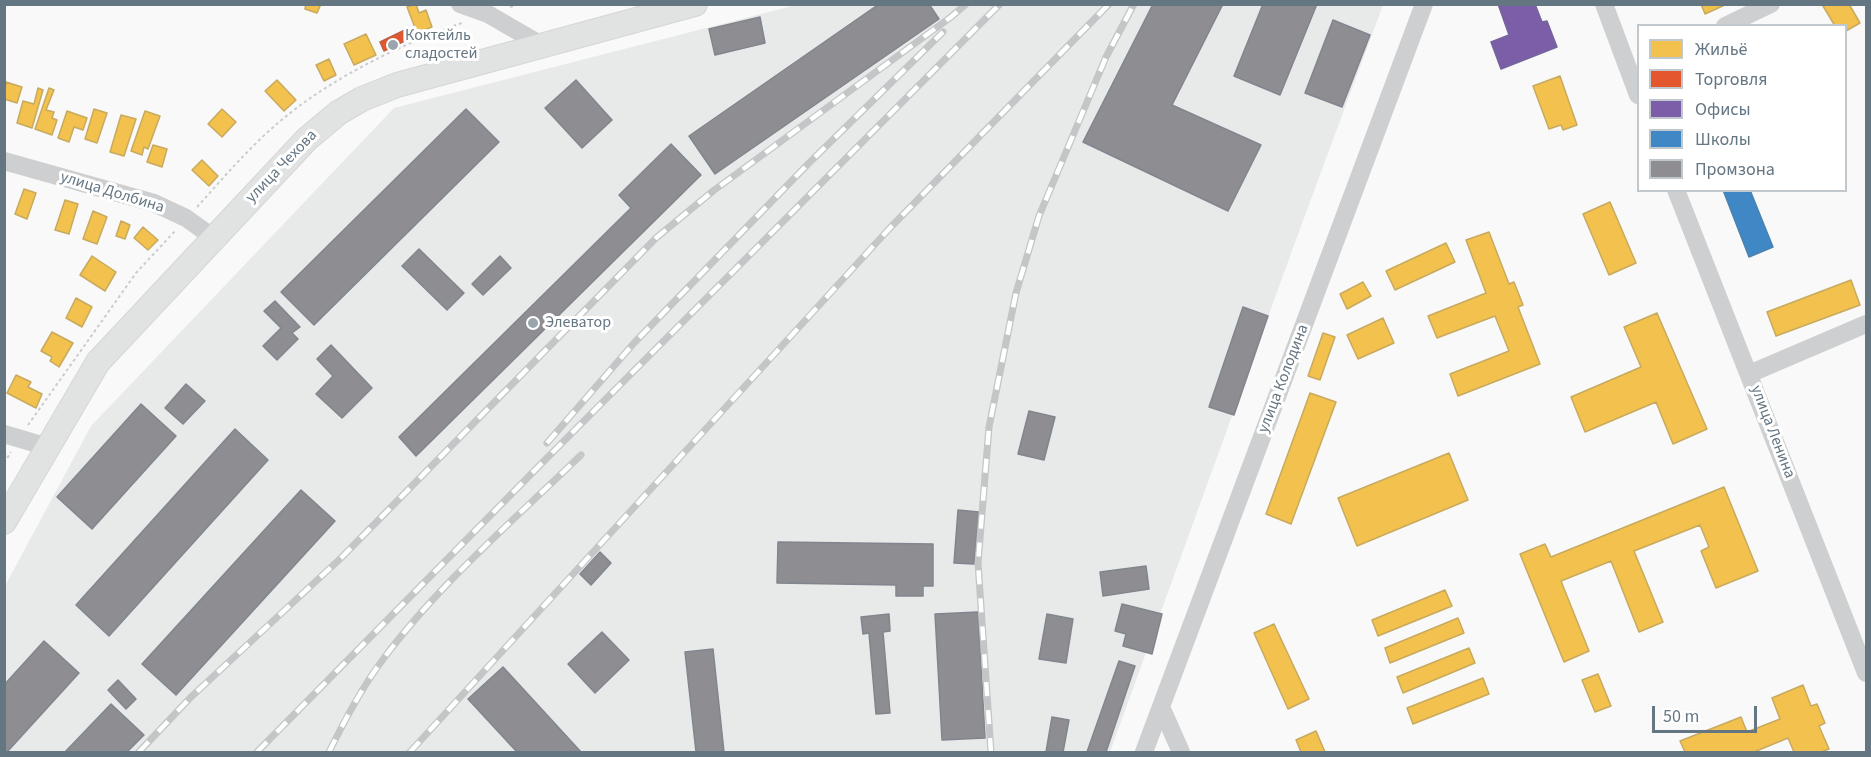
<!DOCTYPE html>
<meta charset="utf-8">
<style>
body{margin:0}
#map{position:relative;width:1871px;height:757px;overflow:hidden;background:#f9f9f9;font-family:"Source Sans 3",sans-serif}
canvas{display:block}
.frame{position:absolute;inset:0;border:6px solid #657683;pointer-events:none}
.legend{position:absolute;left:1637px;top:24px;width:210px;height:168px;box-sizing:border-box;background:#fff;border:2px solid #c1c8cd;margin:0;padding:8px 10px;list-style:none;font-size:18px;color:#657683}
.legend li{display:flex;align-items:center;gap:12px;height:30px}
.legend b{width:30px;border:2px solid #c1c8cd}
.scale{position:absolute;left:1652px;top:706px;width:105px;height:27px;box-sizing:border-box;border:3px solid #657683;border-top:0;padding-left:8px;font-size:18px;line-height:21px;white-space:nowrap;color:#657683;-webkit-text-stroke:4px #fff;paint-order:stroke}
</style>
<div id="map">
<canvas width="1871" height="757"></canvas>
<div class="frame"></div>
<ul class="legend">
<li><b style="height:16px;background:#f2c14e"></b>Жильё</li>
<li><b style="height:16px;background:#e4572e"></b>Торговля</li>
<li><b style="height:16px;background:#7b5ea7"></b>Офисы</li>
<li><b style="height:16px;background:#3f88c5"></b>Школы</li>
<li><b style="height:16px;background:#8d8d92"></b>Промзона</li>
</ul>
<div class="scale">50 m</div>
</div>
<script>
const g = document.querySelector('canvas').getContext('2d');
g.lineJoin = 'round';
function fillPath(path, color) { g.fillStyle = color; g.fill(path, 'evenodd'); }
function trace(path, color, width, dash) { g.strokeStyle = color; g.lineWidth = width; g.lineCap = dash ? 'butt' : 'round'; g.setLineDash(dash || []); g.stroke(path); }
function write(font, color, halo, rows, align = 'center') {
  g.font = font + ' "Source Sans 3",sans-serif'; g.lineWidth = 6; g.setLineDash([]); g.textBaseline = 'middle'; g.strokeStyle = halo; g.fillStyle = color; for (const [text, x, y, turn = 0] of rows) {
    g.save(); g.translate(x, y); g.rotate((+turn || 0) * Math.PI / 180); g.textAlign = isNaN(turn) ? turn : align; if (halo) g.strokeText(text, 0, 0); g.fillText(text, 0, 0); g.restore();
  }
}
fillPath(new Path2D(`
 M796,5H1383L1297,237L1110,752H5V586L91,426L394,108Z`), '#e8e9e9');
const homes = new Path2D(`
 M306,4H321L317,13L305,9Z
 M416,4L419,13L426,10L432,27L417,33L407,7Z
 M1701,4H1727L1705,14Z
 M1826,4H1849L1860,23L1846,31V26H1835L1823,6Z
 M366,34L376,55L354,65L344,44Z
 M329,59L336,75L324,81L316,65Z
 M1560,76L1577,125L1563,130L1561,125L1549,129L1533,86Z
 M277,80L296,100L284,111L265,91Z
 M6,82L22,87L17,103L4,99Z
 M38,88L43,90L32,128L17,123L23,101L34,104Z
 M49,88L54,90L46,110L54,112L52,118L57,120L52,135L35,129Z
 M94,109L107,113L97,143L85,139Z
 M222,109L236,122L222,137L208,124Z
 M67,111L87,118L83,130L74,127L69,142L58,138Z
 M145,111L160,116L148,149L144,147L142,155L131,151Z
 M121,115L136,119L124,156L110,152Z
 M153,145L167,149L162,167L147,162Z
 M202,160L218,176L209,186L192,170Z
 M24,189L36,193L27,219L15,214Z
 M65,200L78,204L69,234L55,230Z
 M1610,202L1636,263L1609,275L1583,214Z
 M93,211L107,217L97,244L83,239Z
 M121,221L130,225L125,239L116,236Z
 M143,227L158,240L148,250L134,238Z
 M1489,232L1509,284L1514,282L1523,305L1518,307L1540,364L1458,396L1450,374L1509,351L1495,316L1437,338L1428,316L1486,293L1466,240Z
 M1446,243L1455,262L1395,290L1386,271Z
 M92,256L116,272L105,291L80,275Z
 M1851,280L1860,305L1776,336L1767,312Z
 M1363,282L1371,296L1347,309L1340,294Z
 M76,298L92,307L82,327L66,318Z
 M1657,313L1707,429L1673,444L1656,402L1585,432L1571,397L1641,367L1624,327Z
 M1383,318L1394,343L1358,359L1347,335Z
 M52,332L73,343L59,367L50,361L52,357L41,351Z
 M1323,333L1335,337L1320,380L1308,376Z
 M16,375L31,382L28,387L42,394L36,408L7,393Z
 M1310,393L1336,402L1291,524L1266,514Z
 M1449,453L1468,500L1357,546L1338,498Z
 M1724,487L1758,571L1716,588L1701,551L1709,547L1700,525L1634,551L1663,622L1639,632L1611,561L1561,581L1589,651L1564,662L1520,554L1545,544L1551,557Z
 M1445,590L1452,606L1378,636L1372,620Z
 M1458,618L1464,633L1390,663L1385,648Z
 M1274,624L1309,699L1288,709L1254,633Z
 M1469,648L1475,663L1403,693L1397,677Z
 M1598,674L1611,706L1595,712L1582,680Z
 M1483,678L1489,694L1413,724L1407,708Z
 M1803,685L1811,706L1817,704L1825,723L1819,726L1829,749L1821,752H1794L1788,738L1754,752H1685L1680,741L1741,717L1747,732L1780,719L1772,698Z
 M1316,731L1325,752H1301L1296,740Z`);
fillPath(homes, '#f2c14e');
trace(homes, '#c8aa5e', 1.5);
const shops = new Path2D(`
 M409,28L413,37L384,51L380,42Z`);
fillPath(shops, '#e4572e');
trace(shops, '#be6048', 1.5);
const offices = new Path2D(`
 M1498,4H1535L1542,22L1547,21L1557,47L1501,69L1491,42L1509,35Z`);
fillPath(offices, '#7b5ea7');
trace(offices, '#74659c', 1.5);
const schools = new Path2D(`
 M1723,190H1750L1773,247L1749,257Z`);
fillPath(schools, '#3f88c5');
trace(schools, '#4a83b1', 1.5);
const industry = new Path2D(`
 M879,4H929L939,19L715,174L689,136Z
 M1153,4H1223L1172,105L1261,145L1228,211L1083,142Z
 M1263,4H1317L1280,95L1234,76Z
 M760,17L765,43L715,55L709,29Z
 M1333,20L1370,35L1342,107L1305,93Z
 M576,80L612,120L582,148L545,108Z
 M466,109L499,142L314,325L281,292Z
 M671,144L701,175L416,456L399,437L631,208L619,195Z
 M419,249L464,293L447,310L402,266Z
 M500,256L511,268L483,295L472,284Z
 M275,301L300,327L292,333L298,339L277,360L263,346L281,328L264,311Z
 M1243,307L1268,316L1234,415L1209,407Z
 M331,345L372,388L342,418L316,394L333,376L317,359Z
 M186,384L205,401L183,424L165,408Z
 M141,404L176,436L92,529L57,497Z
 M1029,411L1055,417L1044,460L1018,454Z
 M235,429L268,460L109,636L76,605Z
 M301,490L335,521L176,695L142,664Z
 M958,510L979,512L974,564L954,563Z
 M778,542L933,544V586H923V596H896V585L777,583Z
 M600,552L611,563L591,585L580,574Z
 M1146,566L1149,589L1103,596L1100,572Z
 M1122,604L1162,614L1152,654L1123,646L1126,634L1115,631Z
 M978,612L985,738L942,740L935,614Z
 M889,614L890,631L883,632L890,713L876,714L869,633L863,634L861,617Z
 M1047,614L1073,619L1066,663L1039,659Z
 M602,632L629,660L595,693L568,664Z
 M44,641L79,673L7,752H4V685Z
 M713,649L724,752H696L685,652Z
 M1119,661L1135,666L1106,752H1087Z
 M503,667L581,752H517L468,699Z
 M118,680L136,699L126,709L108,690Z
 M111,704L144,735L127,752H65Z
 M1052,717L1069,720L1063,752H1046Z`);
fillPath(industry, '#8d8d92');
trace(industry, '#81868e', 1.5);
const major = new Path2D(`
 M4,522L98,362L307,139L338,113L362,99L397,85L695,4`);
trace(major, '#d5d6d7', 26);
trace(new Path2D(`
 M510,7L519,4
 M197,207C225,176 252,144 284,118C332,78 403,43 462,23
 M28,425L136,273L175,231
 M4,463L11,452`), '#cbcccd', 2, [3, 3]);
trace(new Path2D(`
 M460,4L488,14L543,46
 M1604,4L1638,95
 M1725,26L1771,4
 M4,161L154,203L186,218L214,238
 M1676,190L1866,673
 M1749,374L1866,324
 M4,434L48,447
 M1161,707L1181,752
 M1144,752L1424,4`), '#cecfd0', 18);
trace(major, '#e1e2e2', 24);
const rail = new Path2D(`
 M547,443L634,343L809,163L943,32
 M139,752L191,697L341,558L656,238L713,191L951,17L966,4
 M257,752L542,463L1000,4
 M329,752C345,720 362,687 384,658C440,583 514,520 581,455
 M410,752L888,230L1109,4
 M991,752L978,563L989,427L1016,293L1039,216L1106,57L1134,4`);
trace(rail, '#c3c5c6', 7);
trace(rail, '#fff', 4.5, [14]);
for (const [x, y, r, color] of [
 [393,45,6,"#99a4ac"],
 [533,323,6,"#99a4ac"]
]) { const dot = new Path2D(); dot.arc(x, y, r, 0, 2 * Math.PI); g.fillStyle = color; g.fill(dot); trace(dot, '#fff', 2); }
write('16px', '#657683', '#fff', [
 ["Коктейль",405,36],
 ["сладостей",405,54],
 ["Элеватор",545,323]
], 'left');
write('16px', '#657683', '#fff', [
 ["улица Чехова",282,167,-46],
 ["улица Долбина",112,193,17],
 ["улица Колодина",1284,379,-69],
 ["улица Ленина",1772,432,69]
]);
</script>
